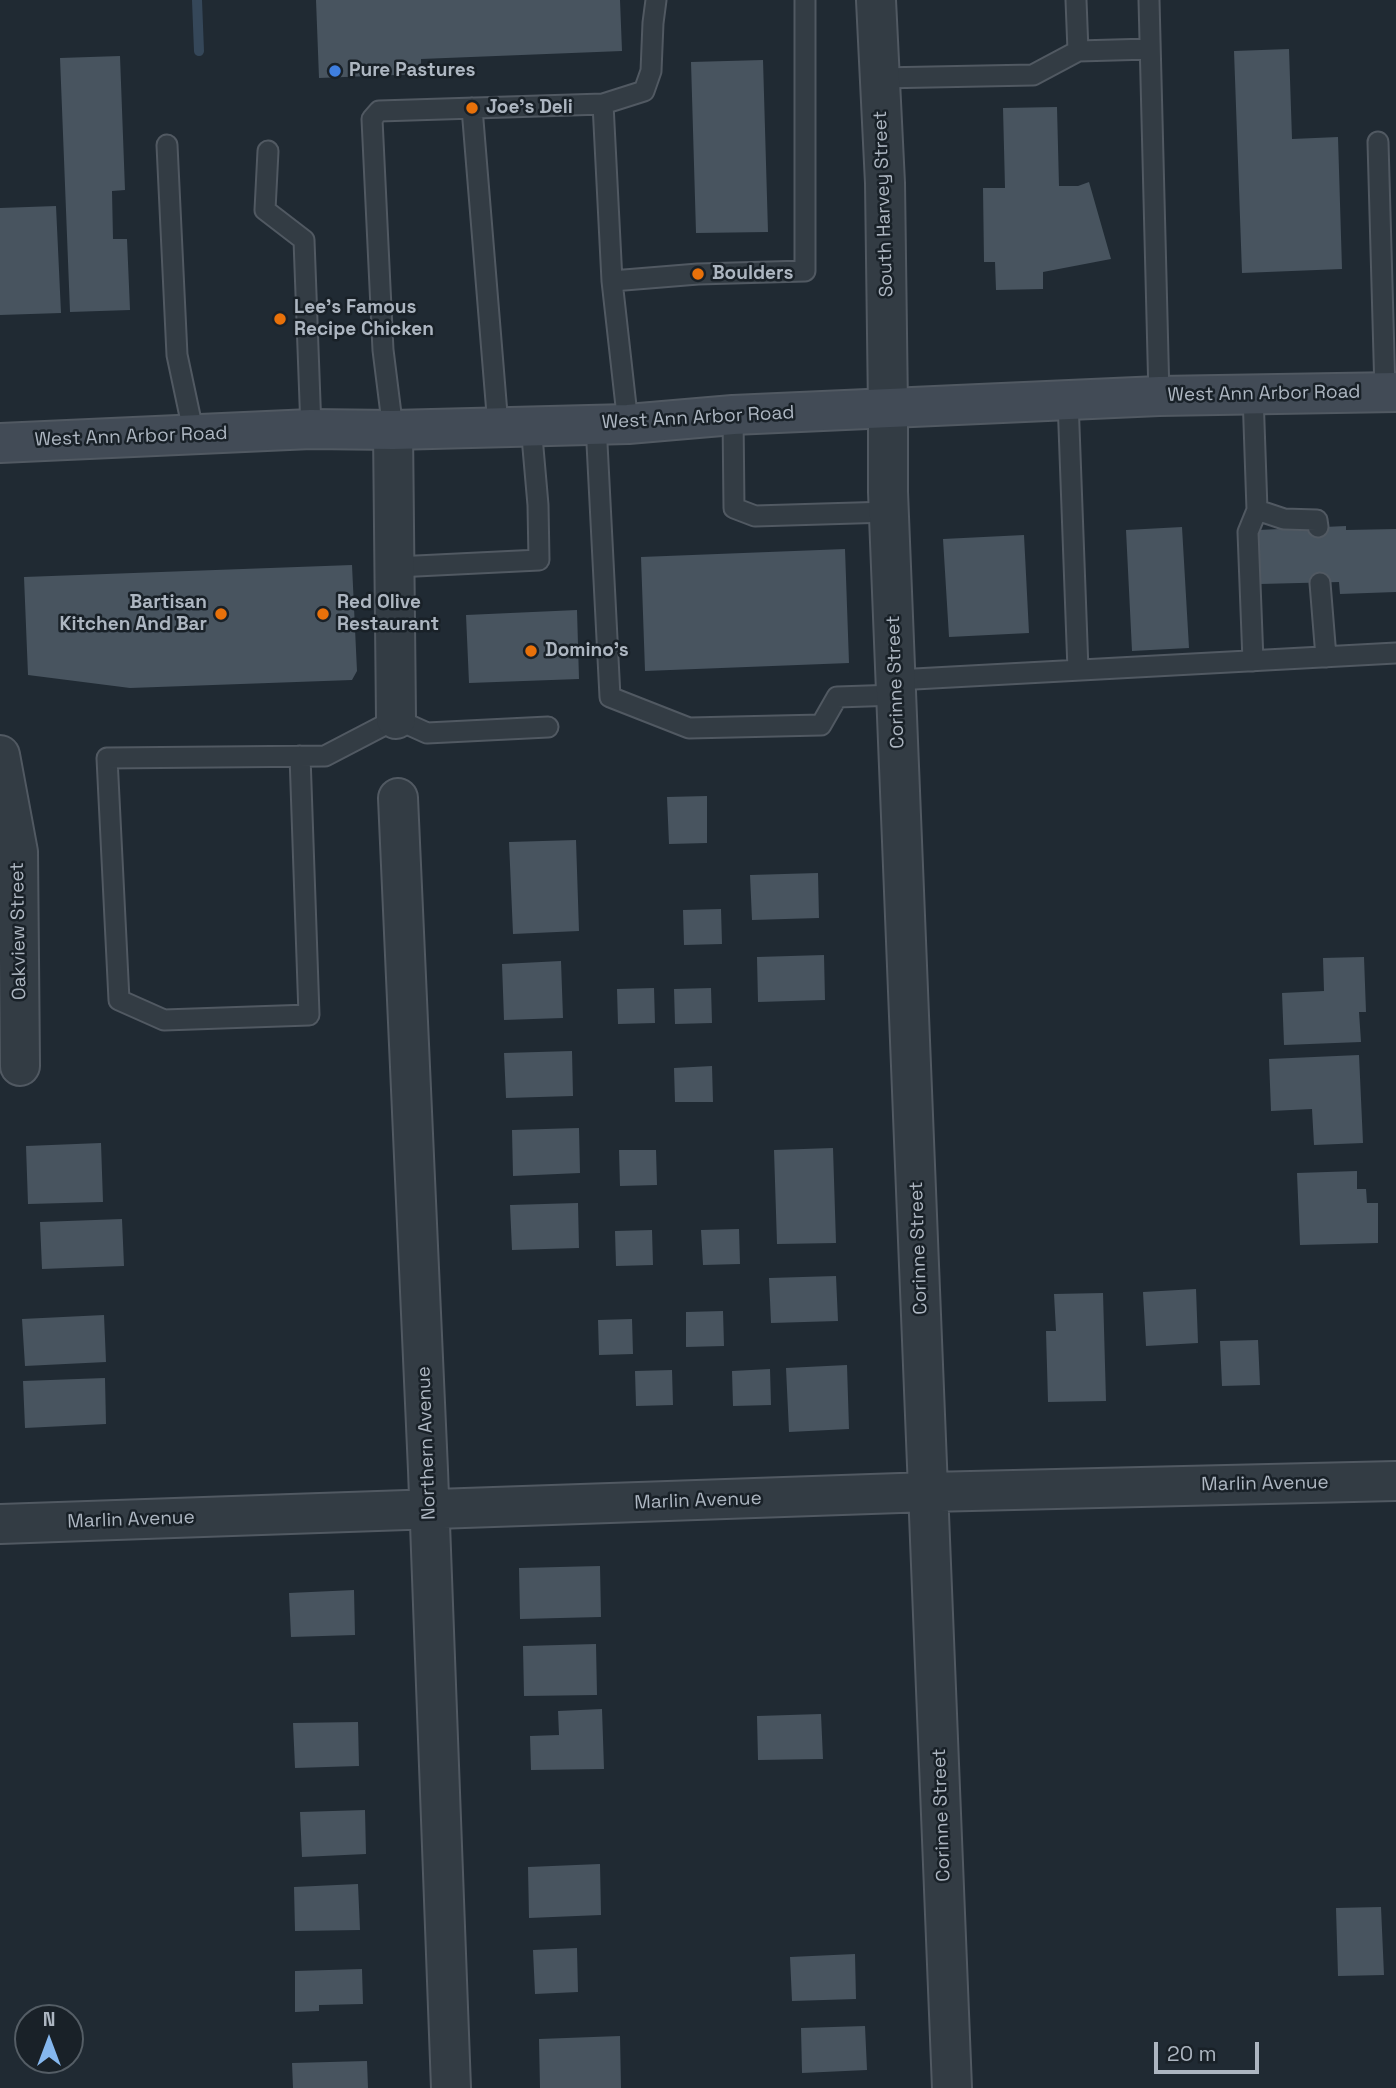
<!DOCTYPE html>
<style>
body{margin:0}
#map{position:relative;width:1396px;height:2088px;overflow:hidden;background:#202a33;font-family:"Space Grotesk",sans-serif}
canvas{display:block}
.north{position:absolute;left:14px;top:2004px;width:70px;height:70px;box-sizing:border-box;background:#192128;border:2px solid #545d65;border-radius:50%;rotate:0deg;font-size:19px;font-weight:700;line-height:28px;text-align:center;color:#adb6c1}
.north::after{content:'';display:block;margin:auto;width:24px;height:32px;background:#85b7ee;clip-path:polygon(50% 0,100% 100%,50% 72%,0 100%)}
.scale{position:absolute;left:1154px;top:2042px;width:105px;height:32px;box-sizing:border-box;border:4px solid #adb6c1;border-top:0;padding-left:9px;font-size:21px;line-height:24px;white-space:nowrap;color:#adb6c1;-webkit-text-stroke:5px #192128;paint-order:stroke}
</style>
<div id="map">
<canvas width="1396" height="2088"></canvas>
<div class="north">N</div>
<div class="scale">20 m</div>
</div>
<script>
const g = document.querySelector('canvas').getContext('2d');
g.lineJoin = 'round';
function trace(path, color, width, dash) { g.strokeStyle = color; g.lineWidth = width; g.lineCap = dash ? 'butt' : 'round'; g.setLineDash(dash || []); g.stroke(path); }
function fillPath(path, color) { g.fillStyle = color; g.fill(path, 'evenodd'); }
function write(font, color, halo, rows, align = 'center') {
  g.font = font + ' "Space Grotesk",sans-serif'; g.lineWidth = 5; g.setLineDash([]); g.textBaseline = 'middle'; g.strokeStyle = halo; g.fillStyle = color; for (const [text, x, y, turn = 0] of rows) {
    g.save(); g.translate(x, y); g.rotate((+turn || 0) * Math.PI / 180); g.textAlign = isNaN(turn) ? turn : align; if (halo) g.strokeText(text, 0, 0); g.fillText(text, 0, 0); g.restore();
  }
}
trace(new Path2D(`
 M197,0L199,51`), '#354759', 10);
fillPath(new Path2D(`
 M316,0H620L622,51L421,59V74L319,78Z
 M1289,49L1292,139L1338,137L1342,269L1242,273L1234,51Z
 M120,56L125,190L112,191L113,239H127L130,310L70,312L60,58Z
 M763,60L768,232L696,233L691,62Z
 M1057,107L1059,186H1078L1089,182L1111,259L1043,272V289L996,290L995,262H984L983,188H1005L1003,108Z
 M56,206L61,313L0,315V208Z
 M1346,526V530L1396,529V592L1340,594L1339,582L1260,584L1258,530Z
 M1182,527L1189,648L1132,651L1126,530Z
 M1024,535L1029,633L949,637L943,539Z
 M845,549L849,663L645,671L641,557Z
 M352,565L357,671L352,680L130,688L28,675L24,577Z
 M577,610L579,679L469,683L466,615Z
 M707,796V843L669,844L667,797Z
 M576,840L579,931L513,934L509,842Z
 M818,873L819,918L752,920L750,875Z
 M721,909L722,944L684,945L683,910Z
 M824,955L825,1000L758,1002L757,957Z
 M1364,957L1366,1012H1359L1361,1042L1284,1045L1282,993L1324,991L1323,958Z
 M561,961L563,1018L504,1020L502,964Z
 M654,988L655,1023L618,1024L617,989Z
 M711,988L712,1023L675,1024L674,989Z
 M572,1051L573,1096L506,1098L504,1053Z
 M1359,1055L1363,1143L1314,1145L1312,1109L1271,1111L1269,1059Z
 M712,1066L713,1102H675L674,1068Z
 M579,1128L580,1173L513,1176L512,1130Z
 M101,1143L103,1202L28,1204L26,1146Z
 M833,1148L836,1243L777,1244L774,1150Z
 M619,1150H656L657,1185L620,1186Z
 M1357,1171V1189H1366L1367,1203H1378V1243L1300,1245L1297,1173Z
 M578,1203L579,1248L512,1250L510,1205Z
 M122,1219L124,1266L42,1269L40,1222Z
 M739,1229L740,1264L703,1265L701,1230Z
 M652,1230L653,1265L616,1266L615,1231Z
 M836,1276L838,1321L771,1323L769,1278Z
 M1196,1289L1198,1343L1146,1346L1143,1292Z
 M1103,1293L1106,1401L1048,1402L1046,1331H1056L1054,1294Z
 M723,1311L724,1346L686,1347V1312Z
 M104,1315L106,1362L25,1366L22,1319Z
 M632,1319L633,1354L599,1355L598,1320Z
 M1258,1340L1260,1385L1222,1386L1220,1341Z
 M847,1365L849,1429L789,1432L786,1368Z
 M770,1369L771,1405L733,1406L732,1371Z
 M672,1370L673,1405L636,1406L635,1371Z
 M105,1378L106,1424L25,1428L23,1381Z
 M600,1566L601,1617L520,1619L519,1568Z
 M354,1590L355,1635L291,1637L289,1593Z
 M596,1644L597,1695L524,1696L523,1646Z
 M602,1709L604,1769L531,1770L530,1736L559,1735L558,1711Z
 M821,1714L823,1759L758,1760L757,1716Z
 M358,1722L359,1766L295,1768L293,1723Z
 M365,1810L366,1854L302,1857L300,1812Z
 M600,1864L601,1915L529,1918L528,1867Z
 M358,1884L360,1930L295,1931L294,1887Z
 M1381,1907L1384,1975L1338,1976L1336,1908Z
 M577,1948L578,1992L535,1994L533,1950Z
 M855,1954L856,1999L792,2001L790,1957Z
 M362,1969L363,2004L319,2005V2011L295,2012V1971Z
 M865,2026L867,2070L802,2073L801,2028Z
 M620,2036L621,2088H540L539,2039Z
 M367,2061L368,2088H293L292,2063Z`), '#48545f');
const service = new Path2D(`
 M1076,0L1078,51
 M1149,0L1159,396
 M880,78L1033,75L1078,51L1150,49
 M603,104L612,281L628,424
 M472,108L498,426
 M1378,142L1385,392
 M167,145L177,355L194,435
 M268,151L265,210L304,240L311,429
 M612,281L698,274L805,271V0
 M1253,394L1257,510L1248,532L1253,661
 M1068,400L1078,670
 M733,415L734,508L755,516L889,512
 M596,424L610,697L689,728L821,725L837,697L897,695
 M393,430L383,350L372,119L379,111L603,104L644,91L651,71L653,23L656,0
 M1257,510L1284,519L1317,520L1318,527
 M396,567L539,560L538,505L531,425
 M1320,583L1326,657
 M896,680L1396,653
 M300,756L309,1015L164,1020L119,1000L107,758L325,756L396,719L427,733L548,727`);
const minor = new Path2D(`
 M888,408V492L952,2088
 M393,430L396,719
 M0,755L18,852L20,1066
 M398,798L428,1470L451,2088
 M0,1524L929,1492L1396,1481`);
const tertiary = new Path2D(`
 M876,0L885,183L888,408`);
const secondary = new Path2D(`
 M0,443L311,429L393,430L628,424L733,415L1159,396L1396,392`);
trace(service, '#515962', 23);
trace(minor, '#515962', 42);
trace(tertiary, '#515962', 42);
trace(secondary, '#515962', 42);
trace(service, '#333c44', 19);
trace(minor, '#333c44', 38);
trace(tertiary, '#333c44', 38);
trace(secondary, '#424b56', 38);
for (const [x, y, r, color] of [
 [335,71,7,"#3f7fe0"],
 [472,108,7,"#e8710a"],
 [698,274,7,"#e8710a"],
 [280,319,7,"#e8710a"],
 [221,614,7,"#e8710a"],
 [323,614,7,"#e8710a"],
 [531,651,7,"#e8710a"]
]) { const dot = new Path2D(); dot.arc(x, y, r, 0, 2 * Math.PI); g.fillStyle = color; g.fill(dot); trace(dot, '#192128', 2.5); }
write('bold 19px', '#adb6c1', '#192128', [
 ["Pure Pastures",349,71],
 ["Joe's Deli",486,108],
 ["Boulders",712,274],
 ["Lee's Famous",294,308],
 ["Recipe Chicken",294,330],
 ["Bartisan",207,603,"right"],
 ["Kitchen And Bar",207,625,"right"],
 ["Red Olive",337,603],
 ["Restaurant",337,625],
 ["Domino's",545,651]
], 'left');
write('19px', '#adb6c1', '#192128', [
 ["South Harvey Street",884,204,-92],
 ["West Ann Arbor Road",1264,394,-1],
 ["West Ann Arbor Road",698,418,-3],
 ["West Ann Arbor Road",131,437,-2],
 ["Corinne Street",896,682,-92],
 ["Oakview Street",19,931,-91],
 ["Corinne Street",919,1248,-92],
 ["Northern Avenue",427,1443,-92],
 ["Marlin Avenue",1265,1484,-1],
 ["Marlin Avenue",698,1501,-2],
 ["Marlin Avenue",131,1520,-2],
 ["Corinne Street",942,1815,-92]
]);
</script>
